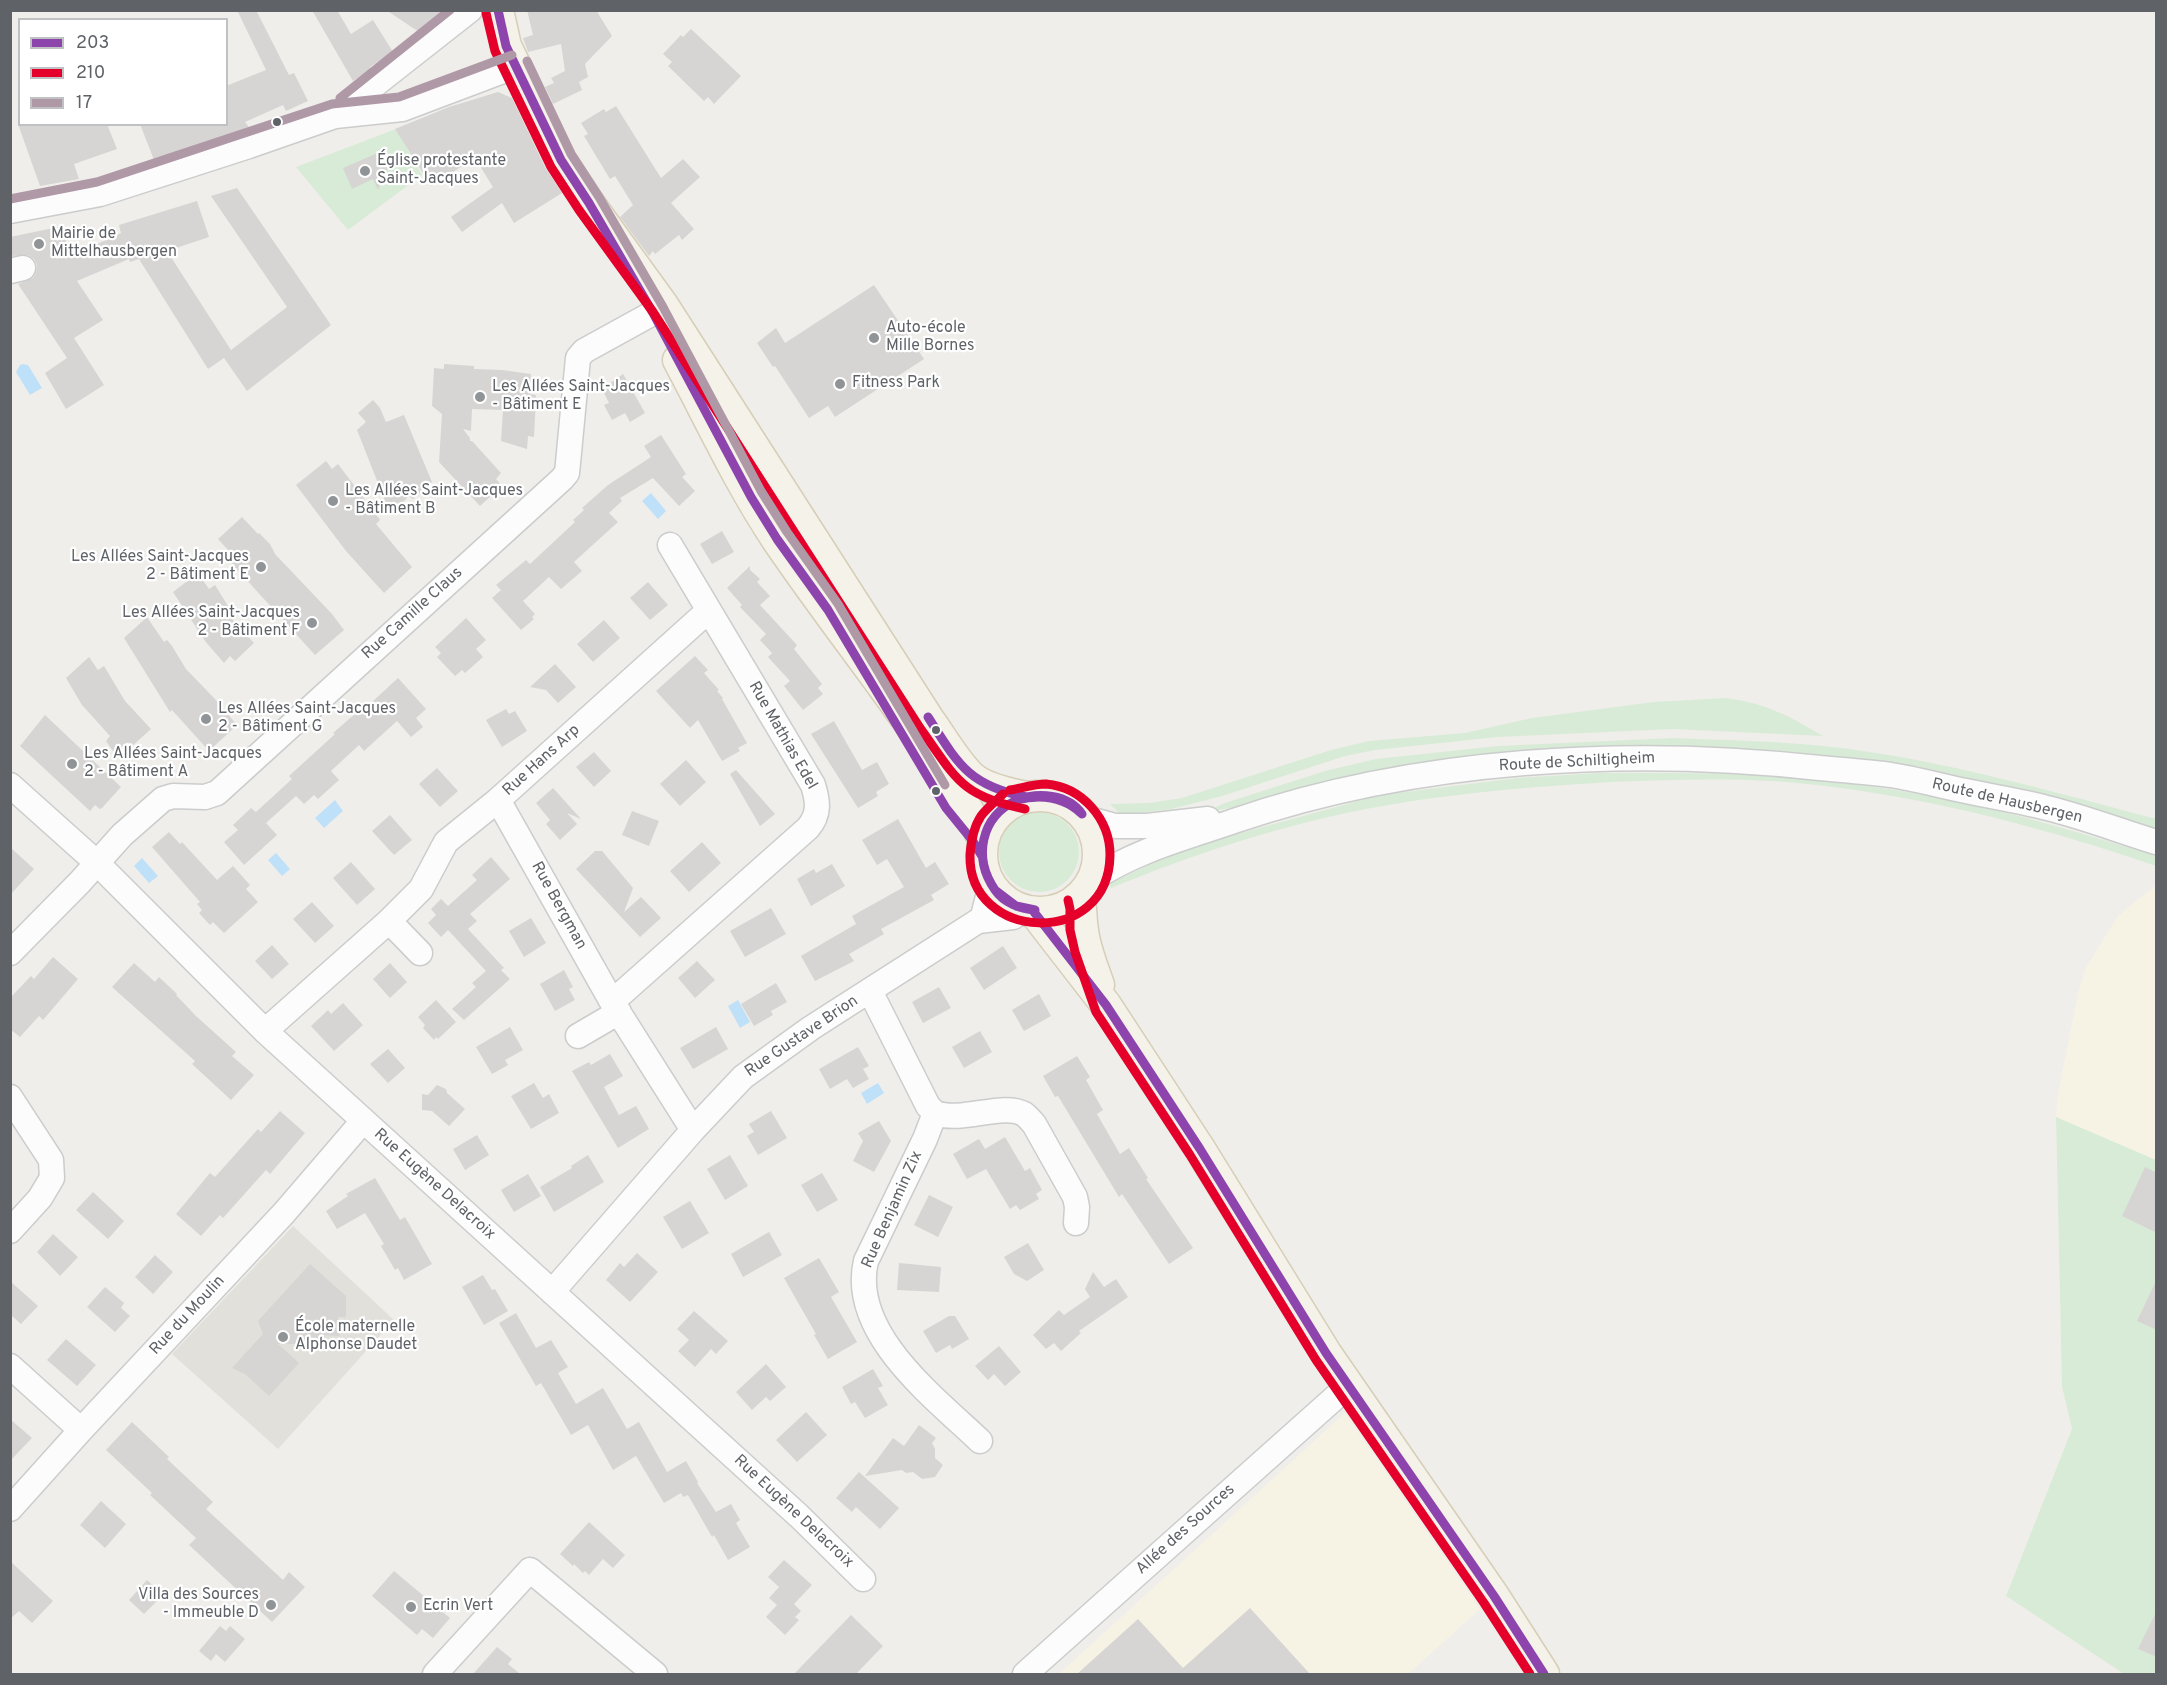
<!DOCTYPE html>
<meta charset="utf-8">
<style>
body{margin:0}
#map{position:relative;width:2167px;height:1685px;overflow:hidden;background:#efeeea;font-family:Overpass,sans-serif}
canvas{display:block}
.frame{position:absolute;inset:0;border:12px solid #5f6368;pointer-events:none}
.legend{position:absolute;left:18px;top:18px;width:210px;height:108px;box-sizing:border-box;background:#fff;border:2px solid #bfc1c3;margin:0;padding:8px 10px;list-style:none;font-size:18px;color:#5f6368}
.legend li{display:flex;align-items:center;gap:12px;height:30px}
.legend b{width:30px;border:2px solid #bfc1c3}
</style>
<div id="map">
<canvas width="2167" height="1685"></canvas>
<div class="frame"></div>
<ul class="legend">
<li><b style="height:8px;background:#8e44ad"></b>203</li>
<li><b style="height:8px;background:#e4002b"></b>210</li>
<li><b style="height:8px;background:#b099a7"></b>17</li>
</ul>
</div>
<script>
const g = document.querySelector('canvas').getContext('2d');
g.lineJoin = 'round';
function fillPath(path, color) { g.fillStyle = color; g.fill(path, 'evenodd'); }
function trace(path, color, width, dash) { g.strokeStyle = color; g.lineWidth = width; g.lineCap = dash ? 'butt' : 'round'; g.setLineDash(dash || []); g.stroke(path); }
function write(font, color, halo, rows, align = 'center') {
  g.font = font + ' Overpass,sans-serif'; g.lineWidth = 4.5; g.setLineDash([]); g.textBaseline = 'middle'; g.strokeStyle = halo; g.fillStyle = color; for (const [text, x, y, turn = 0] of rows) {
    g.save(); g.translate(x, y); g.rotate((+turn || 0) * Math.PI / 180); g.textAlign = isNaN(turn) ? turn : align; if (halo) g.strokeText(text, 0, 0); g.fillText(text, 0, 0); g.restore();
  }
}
fillPath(new Path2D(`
 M2156,885V1674H2124L2006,1596L2072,1429L2062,1387L2056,1117L2058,1094L2078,994L2086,968L2118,916Z
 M1345,1413L1480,1609L1408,1674H1059Z`), '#f7f3e4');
fillPath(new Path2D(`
 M293,1226L394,1320L278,1449L172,1354Z`), '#e2e0da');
fillPath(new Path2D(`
 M396,129L422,175L348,230L296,167Z
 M1726,698C1768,704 1787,715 1823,736L1673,729L1497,737L1375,750L1345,756L1222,796L1171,809L1133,814L1119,813L1110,804L1149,803L1182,798L1331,750L1369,741L1465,733L1532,718L1654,702Z
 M1673,738C1723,740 1773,741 1823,746C1933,757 2050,791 2156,819V832L1867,761L1813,755L1718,750L1244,806L1204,812L1225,803L1325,771L1376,759L1498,746Z
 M1599,773C1675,773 1752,772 1828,781C1880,787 1934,795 1985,808C2043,821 2100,839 2156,856V866C2051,830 1944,801 1833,787C1760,777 1687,779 1613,782C1505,788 1394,798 1289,827C1228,843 1170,864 1111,888L1109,884L1163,858L1208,842L1380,795L1518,778Z
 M999 852a40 40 0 1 1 80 0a40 40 0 1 1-80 0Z
 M2056,1117L2156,1160V1674H2124L2006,1596L2072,1429L2062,1387Z`), '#d8ebd6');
fillPath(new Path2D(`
 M23,364L28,365L42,388L30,395L16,372L20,365Z
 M651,493L666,511L658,519L642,501Z
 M335,800L343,811L324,828L315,818Z
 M276,853L290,869L282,876L268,860Z
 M142,858L158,876L149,883L134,866Z
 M738,1000L750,1022L740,1028L728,1006Z
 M878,1083L884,1093L867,1104L861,1093Z`), '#bfe0f9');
fillPath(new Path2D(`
 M237,10H256L289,75L294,73L308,101L286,111L283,105L245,122L249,127L154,160L140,124H226V86L266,70Z
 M312,10H337L351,34L373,20L393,52L370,67L371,69L353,81Z
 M386,10H446L419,32Z
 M527,10H596L612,36L585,64L588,77L579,82L582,90L553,104L545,87L554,83L551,78L565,71L561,44L528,52L523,38L533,35Z
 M691,29L741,76L714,104L708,97L704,101L668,66L672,62L663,54L681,35L683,37Z
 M498,92L512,98L545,167L562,193L514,223L502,203L462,232L451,217L493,187L475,158L431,186L395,129L449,107Z
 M616,106L661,178L683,159L700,177L671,203L694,229L682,240L679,235L655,254L653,251L649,256L620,217L633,205L615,176L610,179L584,136L588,134L581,123L604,109L606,112Z
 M18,124H107L117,149L74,164L79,179L40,186Z
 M375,154L391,159L378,190L373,179L352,189L343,168Z
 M237,188L331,325L247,391L224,358L208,369L139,259L130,262L129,259L77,281L103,320L74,338L104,385L66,409L45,373L67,358L18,284L33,278L36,273L37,265L34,259L28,255L11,256L10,237L63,226L69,257L121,233L119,225L197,201L209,237L167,251L231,350L287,307L211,196Z
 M874,285L924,359L835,417L828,406L809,418L775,366L773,367L757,343L776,328L785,343Z
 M444,364L474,366V369L502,370L531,374L530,394L536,395L534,437L528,436L527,449L501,441L503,410L472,409L471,431L463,429L470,438V441H472L501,473L496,479L502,486L480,506L439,462L442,414L432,406L434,368L444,369Z
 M623,374L645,413L630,422L625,413L612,420L604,405L609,403L602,389Z
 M373,400L380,408L386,422L404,415L432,482L413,499L409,496L400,505L397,503L389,511L357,430L366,422L358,413Z
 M661,435L686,474L682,477L695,491L679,506L653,478L620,498L622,501L609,513L618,522L574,562L582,571L561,589L549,577L523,601L535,614L532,617L534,619L521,630L492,598L501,590L496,585L526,560L530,564L575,522L573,520L584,510L582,508L608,485L651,457L644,446Z
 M326,461L332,469L338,464L380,520L376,524L412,567L384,593L346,551L296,485Z
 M242,517L258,534L259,533L270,544L275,554L332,614L344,630L315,655L223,554L228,550L218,539Z
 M722,531L734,552L712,564L700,544Z
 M750,566V570L760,579L757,582L770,596L760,605L797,645L794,649L822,684L818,688L823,694L803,710L784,686L790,681L768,657L772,653L760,640L766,634L740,607L742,605L727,588Z
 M198,573L209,589L215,585L228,606L223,609L254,643L235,661L230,656L224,663L205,641L173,592Z
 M648,582L668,605L650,620L630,598Z
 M147,617L164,642L167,640L172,646L186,669L214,698L237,725L209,751L172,710L170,712L124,638Z
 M466,618L486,640L476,649L483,657L465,673L462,670L455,676L437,657L441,653L435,647Z
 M604,620L620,638L593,662L577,644Z
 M695,656L708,670L704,673L719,690L717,691L723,698L722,699L747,743L738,748L740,751L722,761L698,720L690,728L656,691Z
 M89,657L98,670L104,666L125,701L151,729L132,746L128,742L115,754L106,741L110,736L82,705L66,678Z
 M555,664L576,687L558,703L546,690L530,687Z
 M398,678L426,709L416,718L423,727L411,737L397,721L364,751L359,745L331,771L339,780L318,799L314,795L304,804L296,796L266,823L277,835L244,865L224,842L238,830L233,825L251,808L256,812L292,779L289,776L335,734L333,733L356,713L358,715Z
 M506,709L509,714L515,711L527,731L502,747L486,720Z
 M45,715L121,787L102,808L100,809L95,805L90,811L20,746Z
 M834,721L862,770L877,762L889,784L876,792L878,796L858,808L811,734Z
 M594,752L611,771L594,787L576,767Z
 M686,760L706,782L680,806L660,784Z
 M437,768L458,791L440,807L419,784Z
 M736,770L775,814L760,826L730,774Z
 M553,788L581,819L567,813L577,824L560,840L546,824L550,820L536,803Z
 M632,811L659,821L649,846L622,835Z
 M390,815L412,840L394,855L372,831Z
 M898,819L926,868L935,862L949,884L931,895L934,900L881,929L884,934L849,954L854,961L815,981L801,956L856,924L852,916L904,887L887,859L877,865L862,840Z
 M169,832L180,844L182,842L217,880L233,866L250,885L246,889L258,902L224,933L213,922L210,925L199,913L202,910L197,904L200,902L152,847Z
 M702,842L721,863L689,892L670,871Z
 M10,847L34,869L10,895Z
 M595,851H602L633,888L624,912L641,897L661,918L640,937L576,869Z
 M491,857L510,879L470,914L477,921L468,929L504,968L501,970L510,979L464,1020L452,1009L476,987L472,983L486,971L448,930L441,937L428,923L436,915L431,909L441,899L448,906L477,880L472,875Z
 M351,862L375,889L357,905L333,878Z
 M832,864L845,886L811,906L797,879L814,869L816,873Z
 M312,902L334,926L315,943L293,919Z
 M771,908L786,934L745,957L730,931Z
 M531,918L546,943L524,957L509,931Z
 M272,945L289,964L272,979L255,961Z
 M1003,946L1017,968L984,990L970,968Z
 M53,957L78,979L43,1020L39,1016L20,1037L10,1029V998L31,976L34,979Z
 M697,961L715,980L695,998L678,978Z
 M134,963L155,982L159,977L177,994L176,995L196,1016L236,1052L232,1056L254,1075L231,1100L192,1064L195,1061L112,987Z
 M390,963L407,982L390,998L373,979Z
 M564,970L573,987L569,989L575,1000L555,1011L540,984Z
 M776,983L787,1002L771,1011L773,1015L754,1026L741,1004Z
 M939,987L951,1008L923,1023L912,1002Z
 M1039,994L1051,1016L1024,1031L1012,1010Z
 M436,1000L456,1022L438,1039L436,1037L434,1040L423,1028L425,1025L418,1017Z
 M343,1003L363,1025L334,1051L311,1026L328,1010L331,1014Z
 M510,1027L523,1050L505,1060L508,1065L492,1074L476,1047Z
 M716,1027L728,1049L693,1069L680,1048Z
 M980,1031L992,1052L964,1068L952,1047Z
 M858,1047L869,1066L863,1069L869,1079L853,1088L847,1079L830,1089L819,1069Z
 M388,1049L405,1068L388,1083L370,1064Z
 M610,1054L623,1076L604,1087L619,1115L636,1106L649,1129L618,1148L572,1071L589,1062L591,1065Z
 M1077,1056L1090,1077L1086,1080L1103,1110L1097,1114L1120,1154L1129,1148L1148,1178L1146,1179L1193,1248L1169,1264L1122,1194L1119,1197L1058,1096L1055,1097L1043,1076Z
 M534,1083L543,1098L549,1094L559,1113L531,1129L511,1096Z
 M437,1085L446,1089L447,1093L465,1109L449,1126L432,1111L422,1110V1094L428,1095Z
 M280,1111L305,1133L270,1174L266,1170L223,1218L220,1215L201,1236L176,1214L210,1173L215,1177L258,1129L261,1132Z
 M771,1111L787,1138L758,1155L747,1136L754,1132L749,1124Z
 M879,1121L891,1141L874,1172L853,1161L863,1141L858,1133Z
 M477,1135L489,1155L465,1170L453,1149Z
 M1005,1137L1025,1171L1030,1168L1042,1190L1036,1194L1039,1199L1020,1210L1016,1205L1010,1209L986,1169L967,1179L953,1154L979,1139L985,1149Z
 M588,1155L604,1182L554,1212L540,1187L572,1168L571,1166Z
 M730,1155L748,1186L725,1200L707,1169Z
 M2145,1167L2157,1173V1233L2122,1216Z
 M822,1173L838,1200L817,1212L801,1185Z
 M528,1174L541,1196L514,1212L501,1190Z
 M375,1178L400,1220L405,1217L432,1264L404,1280L398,1268L395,1270L381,1246L384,1244L365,1213L337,1229L326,1211L348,1196L346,1194Z
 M93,1192L124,1221L108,1239L76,1210Z
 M929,1195L953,1207L938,1237L914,1225Z
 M690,1201L709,1233L682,1249L663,1217Z
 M769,1232L782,1255L743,1277L731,1254Z
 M53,1234L78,1257L60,1276L37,1252Z
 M1028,1243L1044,1270L1027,1281L1014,1274L1004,1257Z
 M637,1253L658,1272L630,1302L606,1280L620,1263L624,1267Z
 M155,1255L173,1272L153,1294L135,1277Z
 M819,1258L839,1292L831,1297L857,1342L828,1359L814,1335L816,1334L784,1278Z
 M899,1263L941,1267L939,1292L897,1290Z
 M310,1264L346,1296V1317H338L340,1336L321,1335V1344H278L299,1363L269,1396L245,1374L232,1368L263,1334L258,1321Z
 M1093,1272L1104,1287L1116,1279L1128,1297L1079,1331L1081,1333L1061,1351L1054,1343L1046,1349L1033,1335L1059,1310L1064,1315L1090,1297L1085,1289Z
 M483,1275L492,1290L495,1289L508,1311L484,1325L462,1287Z
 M2157,1279V1330L2137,1321Z
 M10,1281L38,1306L21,1324L10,1314Z
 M105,1287L124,1303L121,1308L130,1316L115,1332L87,1307Z
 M694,1311L728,1341L716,1354L711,1349L695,1367L678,1351L689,1340L677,1329Z
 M516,1313L536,1348L551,1340L568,1367L558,1373L576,1404L603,1388L627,1429L639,1422L667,1472L686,1461L698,1482L697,1483L716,1512L731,1504L740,1520L736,1523L750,1547L728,1560L714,1535L712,1537L688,1495L683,1497L681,1493L664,1503L636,1456L613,1470L588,1425L571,1435L541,1383L536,1386L499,1323Z
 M949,1316H955L969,1339L952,1349L950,1345L936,1353L923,1331Z
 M66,1339L96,1365L77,1386L47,1360Z
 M999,1346L1021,1372L1005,1386L994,1374L988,1380L975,1366Z
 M766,1364L786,1387L770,1401L766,1397L752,1410L736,1392Z
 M873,1369L883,1386L878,1388L888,1405L865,1418L855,1402L851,1404L842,1387Z
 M806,1412L827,1435L797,1462L776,1440Z
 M10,1419L32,1438L10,1461Z
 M132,1422L169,1457L167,1459L213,1502L206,1509L283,1580L289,1572L305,1587L272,1622L189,1545L196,1538L150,1495L152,1493L106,1450Z
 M919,1425L936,1438L932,1443L935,1449V1458L943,1465L935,1477L922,1479L913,1472L906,1473L902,1470L865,1476L893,1438L904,1446Z
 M859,1472L899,1508L880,1529L856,1507L852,1512L836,1498Z
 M101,1501L126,1524L105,1548L80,1525Z
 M589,1522L625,1555L613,1568L603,1559L589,1575L585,1571L583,1573L574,1564L573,1566L560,1554Z
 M784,1560L812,1585L794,1604L801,1611L795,1617L799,1620L785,1635L766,1617L777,1605L769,1598L779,1587L768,1577Z
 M10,1561L53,1601L32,1623L19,1611L10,1619Z
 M394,1571L450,1618L433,1638L422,1629L417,1635L372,1596Z
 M147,1580L163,1595L144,1614L129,1600Z
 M1250,1608L1310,1674H1077L1138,1619L1183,1668Z
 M2157,1610V1657L2138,1649Z
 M851,1615L883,1646L856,1674H794Z
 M220,1626L226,1631L230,1626L245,1639L225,1662L216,1654L211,1661L199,1651Z
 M497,1647L512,1659L508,1664L520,1674H473Z`), '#d6d5d3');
const minor = new Path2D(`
 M335,116L470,10
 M10,211L100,194L249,146L335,116L402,109L516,66
 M10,271L23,268
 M10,785L96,862L265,1031L799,1516L863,1579
 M498,800L612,1002L693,1130
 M1086,818L1115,826H1147L1208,819
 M1093,879C1137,850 1185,838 1234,821C1418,758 1628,747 1820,768C1843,770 1867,772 1891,775C1916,779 1941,786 1966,791C1993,797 2020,801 2047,808C2084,817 2120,831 2156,842
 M982,920L991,885
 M389,921L420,953
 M10,953L80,882L122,835L163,799L173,796L205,797L217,793L562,479L567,473L568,463L578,358L584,351L653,313
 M870,991L928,1106L935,1113L925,1139L866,1261C849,1333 934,1397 980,1441
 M612,1002L808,828C820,814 818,801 813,785L670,545
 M265,1031L389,921L421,889L446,842L498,800L708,611
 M578,1036L619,1012
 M10,1097L51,1160L52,1178L40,1198L10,1231
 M935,1113C962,1123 1003,1102 1024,1114C1027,1116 1031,1121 1034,1124L1075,1197L1077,1207L1076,1223
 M552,1292L693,1130L743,1077L811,1028L978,921L1013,917L1019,908
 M10,1366L81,1430
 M10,1509L81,1430L284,1213L363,1121
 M435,1674L530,1570L655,1674
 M1025,1674L1348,1386`);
const major = new Path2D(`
 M498,10L506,46L561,160L589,203L663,305L930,721C942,737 961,771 977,781C992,790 1011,794 1027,797
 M678,360C710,420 739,483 777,540C823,608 874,672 921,740C943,772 968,804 983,840
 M982 854a58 58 0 1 1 116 0a58 58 0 1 1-116 0Z
 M1079,897C1082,908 1081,919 1083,930C1085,949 1093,967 1099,985
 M1034,912L1106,1005L1200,1149L1326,1353L1494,1596L1544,1674`);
trace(minor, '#cbcccc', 27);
trace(major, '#d7ceb8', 33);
trace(minor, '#fdfcfc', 24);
trace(major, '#f4f2e9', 30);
trace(new Path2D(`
 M498,10L506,46L561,160L589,203L653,313L751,497L777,539L828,610L946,808L972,840L982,856
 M928,717C958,764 969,786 1027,797
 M1017,800C1038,792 1068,794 1082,814
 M1017,800C1041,794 1063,796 1082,814
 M995,890L1016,906L1035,910
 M995,890C1004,903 1020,909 1035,910
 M995,890C973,858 980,817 1017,800
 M1034,912L1106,1005L1200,1149L1326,1353L1494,1596L1544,1674`), '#8e44ad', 9);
trace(new Path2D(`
 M486,13L495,51L551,167L579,210L653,312L920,728C956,778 960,796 1025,809
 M1003,794C996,801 987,808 981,816C973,828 971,842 970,855C968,942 1109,949 1110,855C1110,819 1082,787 1046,784C1034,784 1022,788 1010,790
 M1068,900L1070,909V930L1075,952L1096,1012L1190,1155L1316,1360L1484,1603L1530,1674`), '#e4002b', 9);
trace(new Path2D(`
 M527,61L571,154L599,197L663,307L761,491L787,532L838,604L945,785
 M340,98L450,10
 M10,199L97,182L332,104L399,97L512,55`), '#b099a7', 9);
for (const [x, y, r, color] of [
 [277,122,5,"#5f6368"],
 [365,171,6,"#919496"],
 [39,244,6,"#919496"],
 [874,338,6,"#919496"],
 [840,384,6,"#919496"],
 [480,397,6,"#919496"],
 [333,501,6,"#919496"],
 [261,567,6,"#919496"],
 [312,623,6,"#919496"],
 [206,719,6,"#919496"],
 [936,730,5,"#5f6368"],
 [72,764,6,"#919496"],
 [936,791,5,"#5f6368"],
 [283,1337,6,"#919496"],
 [271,1605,6,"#919496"],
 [411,1607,6,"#919496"]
]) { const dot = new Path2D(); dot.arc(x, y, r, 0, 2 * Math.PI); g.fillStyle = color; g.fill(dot); trace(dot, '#fff', 2); }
write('16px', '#5f6368', '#fff', [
 ["Église protestante",377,162],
 ["Saint-Jacques",377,180],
 ["Mairie de",51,235],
 ["Mittelhausbergen",51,253],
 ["Auto-école",886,329],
 ["Mille Bornes",886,347],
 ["Fitness Park",852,384],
 ["Les Allées Saint-Jacques",492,388],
 ["- Bâtiment E",492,406],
 ["Les Allées Saint-Jacques",345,492],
 ["- Bâtiment B",345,510],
 ["Les Allées Saint-Jacques",249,558,"right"],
 ["2 - Bâtiment E",249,576,"right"],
 ["Les Allées Saint-Jacques",300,614,"right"],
 ["2 - Bâtiment F",300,632,"right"],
 ["Les Allées Saint-Jacques",218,710],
 ["2 - Bâtiment G",218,728],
 ["Les Allées Saint-Jacques",84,755],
 ["2 - Bâtiment A",84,773],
 ["École maternelle",295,1328],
 ["Alphonse Daudet",295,1346],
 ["Villa des Sources",259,1596,"right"],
 ["- Immeuble D",259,1614,"right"],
 ["Ecrin Vert",423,1607]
], 'left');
write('16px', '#5f6368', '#fff', [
 ["Rue Camille Claus",413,614,-42],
 ["Rue Mathias Edel",782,736,60],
 ["Rue Hans Arp",542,761,-42],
 ["Route de Schiltigheim",1577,763,-3],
 ["Route de Hausbergen",2007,802,13],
 ["Rue Bergman",558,906,61],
 ["Rue Gustave Brion",802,1037,-34],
 ["Rue Eugène Delacroix",434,1185,42],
 ["Rue Benjamin Zix",893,1210,-66],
 ["Rue du Moulin",188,1316,-47],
 ["Rue Eugène Delacroix",793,1512,43],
 ["Allée des Sources",1186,1530,-42]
]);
</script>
